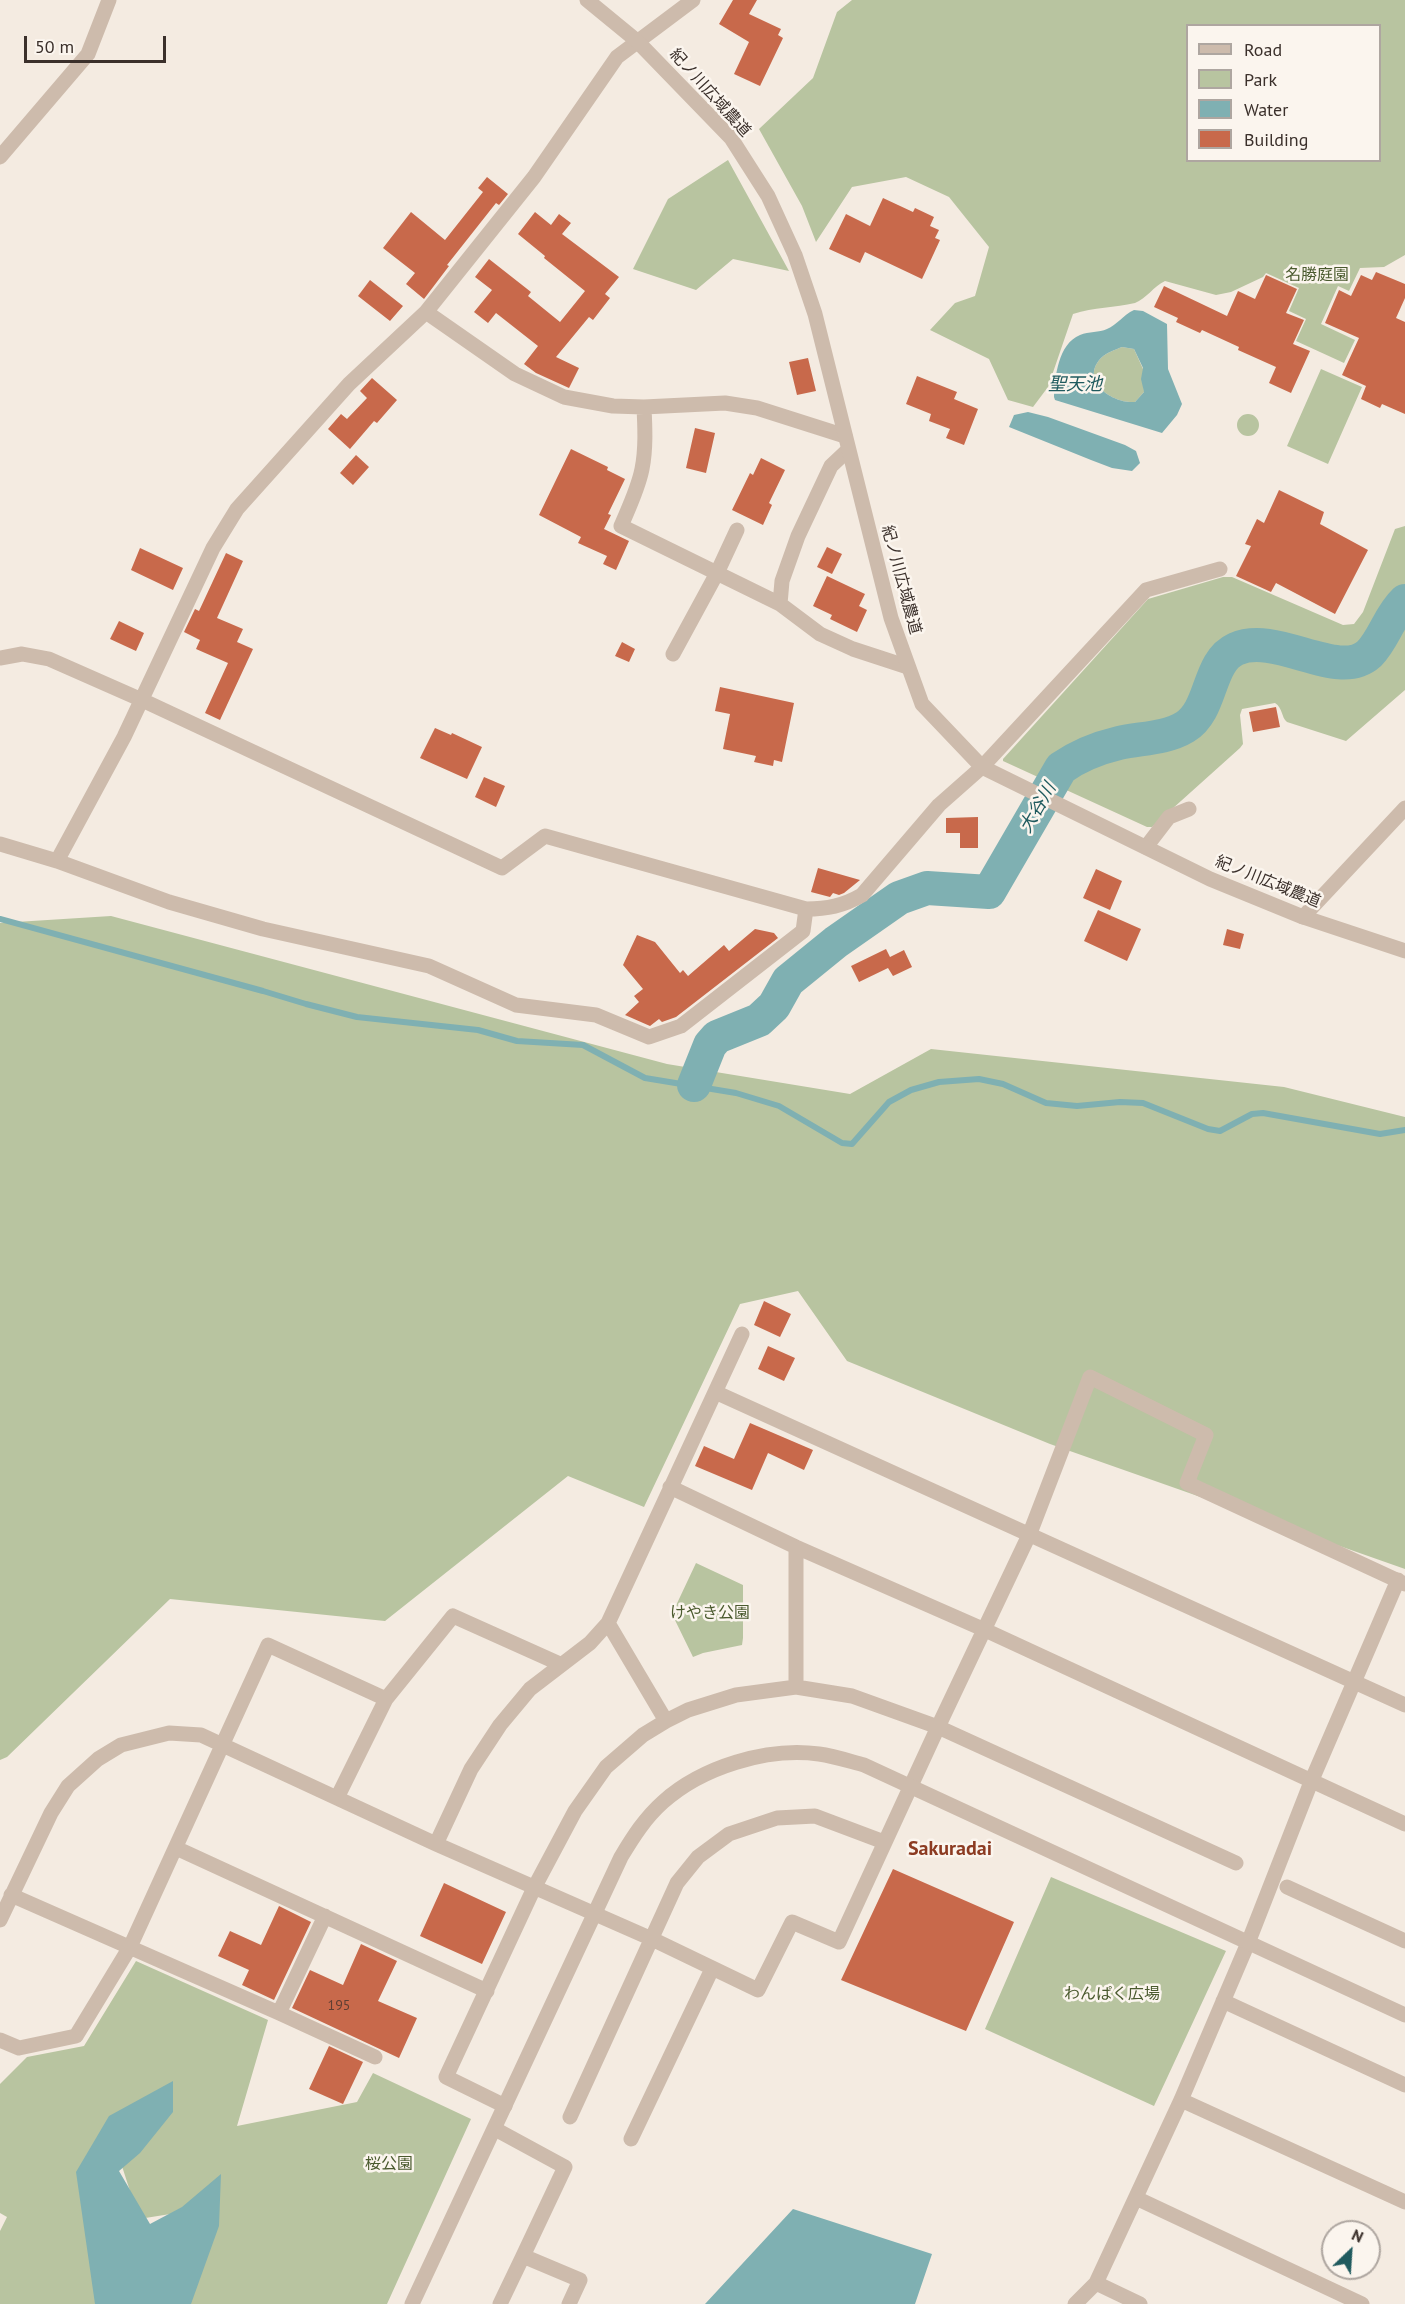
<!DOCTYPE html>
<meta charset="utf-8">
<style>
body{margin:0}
#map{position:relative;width:1405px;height:2304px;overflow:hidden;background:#f4ebe1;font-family:"PT Sans",sans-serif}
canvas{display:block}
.legend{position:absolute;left:1186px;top:24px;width:195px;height:138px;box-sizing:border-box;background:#fbf5ee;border:2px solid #aea6a0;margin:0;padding:8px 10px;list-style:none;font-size:18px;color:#3b302b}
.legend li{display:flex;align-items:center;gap:12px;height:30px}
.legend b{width:30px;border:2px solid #aea6a0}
.north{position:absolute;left:1321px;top:2220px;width:60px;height:60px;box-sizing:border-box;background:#fbf5ee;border:2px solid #aea6a0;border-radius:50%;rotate:25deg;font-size:16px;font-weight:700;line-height:24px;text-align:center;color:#3b302b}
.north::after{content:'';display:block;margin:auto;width:21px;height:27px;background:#1f5a5e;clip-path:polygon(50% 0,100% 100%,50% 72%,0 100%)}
.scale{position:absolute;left:24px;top:36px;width:142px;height:27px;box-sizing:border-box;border:3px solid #3b302b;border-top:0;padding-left:8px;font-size:18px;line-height:21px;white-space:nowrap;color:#3b302b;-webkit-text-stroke:4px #fbf5ee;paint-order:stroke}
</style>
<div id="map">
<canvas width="1405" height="2304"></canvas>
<ul class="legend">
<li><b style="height:8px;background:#cdbbac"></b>Road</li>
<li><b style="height:16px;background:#b8c4a0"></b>Park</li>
<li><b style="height:16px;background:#7fb0b2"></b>Water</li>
<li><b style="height:16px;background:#c8694b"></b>Building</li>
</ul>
<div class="north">N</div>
<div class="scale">50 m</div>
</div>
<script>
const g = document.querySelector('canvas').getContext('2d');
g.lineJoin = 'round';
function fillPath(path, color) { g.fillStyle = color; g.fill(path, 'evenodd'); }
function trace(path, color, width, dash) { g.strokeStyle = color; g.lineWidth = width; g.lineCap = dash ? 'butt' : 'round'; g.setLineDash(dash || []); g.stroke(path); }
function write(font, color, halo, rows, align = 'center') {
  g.font = font + ' "PT Sans","Noto Sans JP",sans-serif'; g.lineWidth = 5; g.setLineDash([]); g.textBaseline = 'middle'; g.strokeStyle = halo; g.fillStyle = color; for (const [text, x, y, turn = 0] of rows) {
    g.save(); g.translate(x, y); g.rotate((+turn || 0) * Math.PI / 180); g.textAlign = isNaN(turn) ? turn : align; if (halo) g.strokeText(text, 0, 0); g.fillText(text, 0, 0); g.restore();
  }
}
fillPath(new Path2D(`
 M852,0H1405V255L1384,267L1360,268L1349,291L1338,286L1321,324L1355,340L1344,363L1296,341L1306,319L1289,311L1299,288L1266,273L1263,277L1231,292L1216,295L1165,281C1154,286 1146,299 1135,303C1115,308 1094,307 1073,314L1048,387L1033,407L1008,400L989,359L930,330L955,303L975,296L989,247L949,197L906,177L852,187L816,242L802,206L759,129L813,78L837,12ZM1188,26H1380V160H1188Z
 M728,160L789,271L733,259L696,290L633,269L668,199Z
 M1122,347L1134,349L1143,369L1144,392L1135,402C1113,404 1079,381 1101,358C1107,352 1115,350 1122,347Z
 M1321,369L1362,387L1328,464L1287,446Z
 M1237 425a11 11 0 1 1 22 0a11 11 0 1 1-22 0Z
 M1405,526V690L1346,741L1287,722C1281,717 1283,708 1275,703L1242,709L1240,715L1243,744L1240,748L1152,827H1147L1003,761V759L1148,599L1223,577H1232L1343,625L1354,624L1363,612L1395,529Z
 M111,916L667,1064L850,1094L931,1049L1284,1087L1405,1117V1569L1050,1444L847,1361L798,1291L740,1304L644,1507L568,1476L385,1621L170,1599L7,1757L0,1760V923Z
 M696,1563L743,1585V1638L742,1645L703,1653L693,1657L672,1614Z
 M1051,1877L1226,1951L1154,2106L985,2029Z
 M136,1961L268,2020L237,2126L357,2102L373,2073L471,2119L387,2304H169L208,2208L139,2219L120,2160L91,2168L117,2304H0V2231L7,2217L0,2213V2084L27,2057L84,2046Z`), '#b8c4a0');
fillPath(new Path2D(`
 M1134,310L1143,311L1167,324L1168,369L1182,404L1177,415L1162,433L1055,400L1054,397C1055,377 1058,344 1080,335C1089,331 1099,333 1107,329C1117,325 1123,315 1134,310ZM1122,347L1134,349L1143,368L1141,379L1144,392L1135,402C1113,404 1079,381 1101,358C1107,352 1115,350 1122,347Z
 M1028,412L1048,417L1125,445L1136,451L1140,463L1132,471L1112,468L1091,460L1009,427L1014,415Z
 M173,2081V2112L140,2153L119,2171L150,2224L182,2207L221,2174L219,2226L191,2304H95L76,2172L109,2116Z
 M793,2209L932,2254L915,2304H705Z`), '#7fb0b2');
trace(new Path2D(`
 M0,919L263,991L306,1004L357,1017L478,1030L517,1041L583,1045L645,1078L736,1093L779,1106L842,1143L852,1144L889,1102L911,1090L939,1082L979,1079L1003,1084L1046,1103L1077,1106L1120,1102L1143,1103L1208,1129L1220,1131L1252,1114L1263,1113L1380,1134L1405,1130`), '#7fb0b2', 6);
trace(new Path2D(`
 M694,1085L710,1045L717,1037L759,1020L774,1006L788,981L836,942L899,898L927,888L989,892L1061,768C1078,756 1098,748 1119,743C1141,738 1165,739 1185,727C1213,710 1207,662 1236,649C1277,631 1338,682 1369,654C1384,639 1389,616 1405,601`), '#7fb0b2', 34);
fillPath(new Path2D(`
 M733,0H757L749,14L781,29L778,35L783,38L760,86L734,74L749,42L719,24Z
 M487,177L508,194L499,205L496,203L447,265L449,266L424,299L406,284L415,273L383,248L411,212L445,240L483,192L478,188Z
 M883,198L913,212L915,208L934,217L930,226L939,230L935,238L940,240L922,279L865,252L860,263L829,249L846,214L870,226Z
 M535,212L551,225L559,214L571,223L562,234L619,277L605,294L610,298L593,320L589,317L556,357L579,368L569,388L536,373L524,364L538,346L496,313L488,323L474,312L492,290L475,277L489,259L531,292L528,296L560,322L585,291L544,258L545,256L518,234Z
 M1376,272L1405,284V298L1396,318L1405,322V414L1382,404L1380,408L1361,399L1366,386L1342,375L1359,338L1325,323L1339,290L1351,296L1361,275L1372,280Z
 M1266,275L1297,289L1286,313L1304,320L1293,344L1310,351L1291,393L1269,383L1276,367L1238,350L1239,347L1202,330L1200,333L1176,322L1178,318L1154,307L1164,286L1227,316L1238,291L1255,299Z
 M370,280L403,306L390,321L358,296Z
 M808,358L816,391L797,395L789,362Z
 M917,376L957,392L954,399L978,409L964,445L946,438L950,429L929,421L931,414L906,404Z
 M372,378L397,400L377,423L374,421L350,449L328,429L341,414L347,419L367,398L360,391Z
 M695,428L715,433L706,473L686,468Z
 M571,449L608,467L607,470L625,479L608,514L611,515L604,529L629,541L616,570L603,564L607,556L578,543L581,537L539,515Z
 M356,455L369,467L353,485L340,473Z
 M761,458L785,470L769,503L772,505L763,525L732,510L750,473L753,475Z
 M1279,490L1324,512L1320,524L1368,550L1335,614L1276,583L1271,592L1236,576L1251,546L1245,544L1257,519L1264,523Z
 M827,547L842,554L832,574L817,567Z
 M140,548L183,568L173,590L131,570Z
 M226,553L243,561L217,618L243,629L237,642L253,649L220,720L205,713L228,663L196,649L200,640L184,632L195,609L199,611Z
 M827,576L865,594L859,606L867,610L857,632L830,619L832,615L813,606Z
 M119,621L144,633L136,651L110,639Z
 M622,642L635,649L629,662L615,656Z
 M720,687L794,703L782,762L774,760L773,766L754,762L756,756L723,749L730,714L715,711Z
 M1276,707L1280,727L1253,732L1249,712Z
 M435,728L451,735L452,733L482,747L467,779L420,758Z
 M484,777L505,786L496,807L475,797Z
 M978,817V848H960V833H946V818Z
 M818,868L860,880L844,893L839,895L833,893L830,897L811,892Z
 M1096,869L1122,881L1110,910L1083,898Z
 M1098,910L1141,929L1127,961L1084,941Z
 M755,929L774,933L778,938L676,1017L662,1022L659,1019L650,1026L625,1015L639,1002L634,996L643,989L623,965L637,935L655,942L680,973L683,970L688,976L724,945L729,951Z
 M1227,929L1244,934L1240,949L1223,945Z
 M886,949L890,957L904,950L912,967L893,976L888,968L859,982L851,966Z
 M764,1301L791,1314L780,1337L754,1325Z
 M768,1346L795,1358L784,1381L758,1369Z
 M750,1423L813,1450L804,1470L768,1453L752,1490L695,1466L704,1446L734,1459Z
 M893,1869L1014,1922L966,2031L841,1980Z
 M444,1883L506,1912L482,1964L420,1936Z
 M279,1906L311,1922L274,2000L242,1985L249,1970L218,1956L230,1931L261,1945Z
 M361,1944L397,1961L378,2001L417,2018L399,2058L292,2008L310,1970L343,1985Z
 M329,2046L363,2062L343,2104L309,2089Z`), '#c8694b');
trace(new Path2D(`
 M0,157L88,54L109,0
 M426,312L515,374L564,397L613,406L644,407L725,403L757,408L845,436
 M644,407C645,428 646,449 642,469C638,489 629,507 621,526L780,604L820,634L853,649L908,667
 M780,604L782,581L798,536L831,466L848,450
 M673,654L717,573L737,530
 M0,658L22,654L49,659L142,700L502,868L545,836L806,909C827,909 843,906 862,895L939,805L982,767L1146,590L1220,569
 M0,844L57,861L169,902L263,929L429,966L516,1005L596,1015L649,1037L681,1026L803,931L806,909
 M1146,847L1169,817L1189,809
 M57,861L124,737L213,548L237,509L349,384L426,312L534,177L617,57L693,0
 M1303,917L1405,808
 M715,1392L1405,1705
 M670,1487L796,1547L985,1630L1405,1824
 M608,1623L666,1721
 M796,1687V1547
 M337,1798L386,1699L453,1616L560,1664
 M436,1844L471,1769L500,1725L530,1689L590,1643L608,1623L742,1334
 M176,1848L487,1991
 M1287,1887L1405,1941
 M11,1895L279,2013L375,2057
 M0,1920L51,1813L68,1786L98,1759L121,1745L169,1733L201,1735L436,1844L652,1939L758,1990L792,1922L839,1942L938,1727L1030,1533L1090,1377L1206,1435L1187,1483L1405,1584
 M1223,2001L1405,2085
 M279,2013L325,1916
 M0,2040L19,2048L76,2036L130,1947L268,1645L386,1699
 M1181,2100L1405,2202
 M505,2106L446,2077L534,1888L575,1811L606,1767L643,1735L666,1721L688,1710L736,1695L796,1687L852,1696L938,1727L1236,1863
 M570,2117L677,1883L698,1857L729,1834L777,1818L815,1816L884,1842
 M495,2129L565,2167L523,2256L580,2280L569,2304
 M631,2139L712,1969
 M1136,2198L1362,2304
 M1096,2283L1140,2304
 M500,2304L523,2256
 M1075,2304L1096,2283L1181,2100L1248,1943L1311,1782L1398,1580`), '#cdbbac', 15);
trace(new Path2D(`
 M587,0L637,41L731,138L768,196L795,255L815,314L891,618L922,704L982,767L1210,879L1303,917L1405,951
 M412,2304L621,1857C633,1837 645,1818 663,1802C702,1767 767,1747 819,1754C834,1756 849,1761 864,1765L1405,2015`), '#cdbbac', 15);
write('14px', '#5e3e33', null, [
 ["195",339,2006]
]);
write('16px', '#3b302b', '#fbf5ee', [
 ["紀ノ川広域農道",710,93,48],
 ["紀ノ川広域農道",901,580,75],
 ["紀ノ川広域農道",1268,882,22]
]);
write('16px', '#4a5a2e', '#fbf5ee', [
 ["名勝庭園",1317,275],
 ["けやき公園",710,1613],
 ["わんぱく広場",1112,1994],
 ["桜公園",389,2164]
]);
write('italic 18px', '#1f5a5e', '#fbf5ee', [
 ["聖天池",1075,385],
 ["大谷川",1038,808,-60]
]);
write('bold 20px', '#8c3b22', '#fbf5ee', [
 ["Sakuradai",950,1849]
]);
</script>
